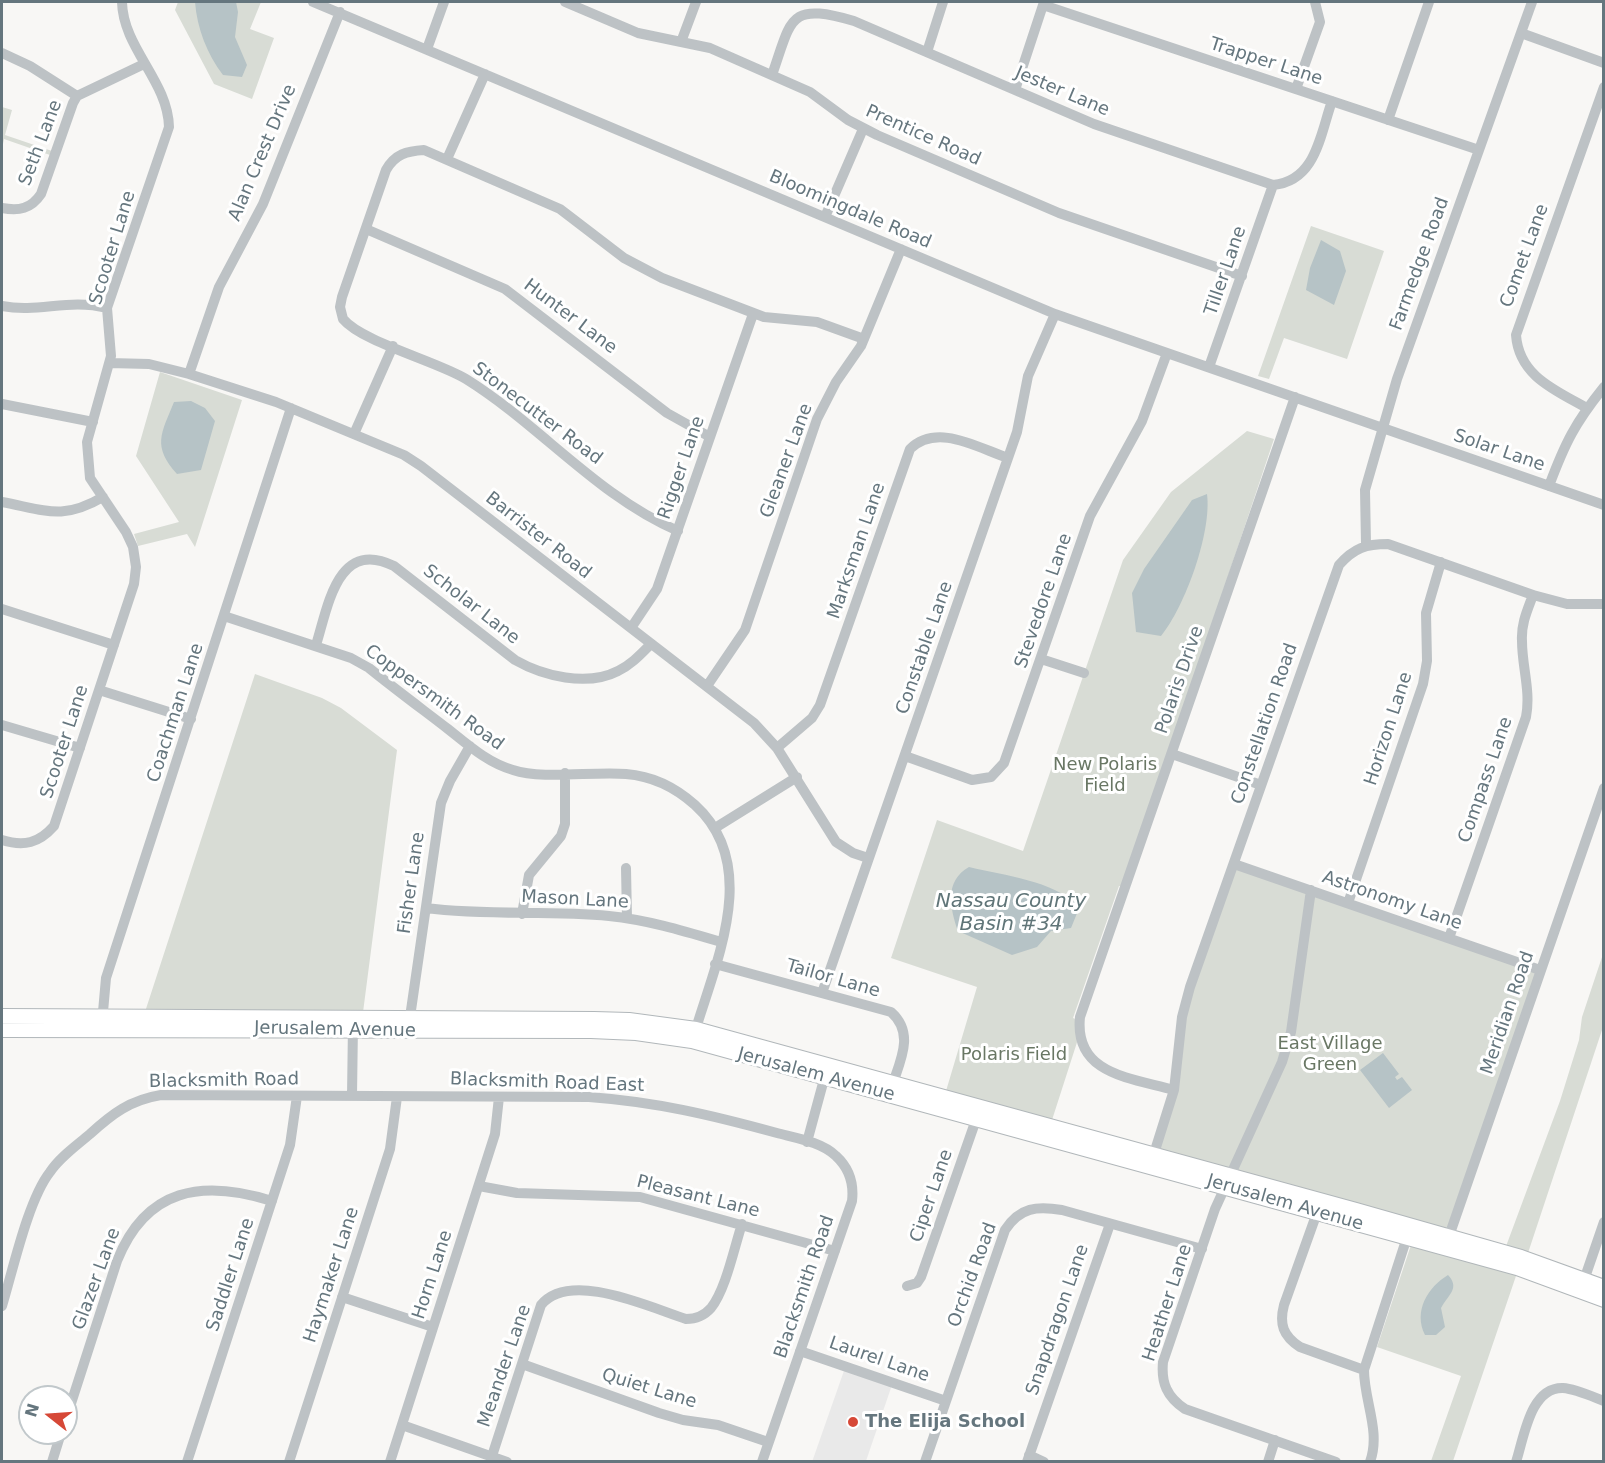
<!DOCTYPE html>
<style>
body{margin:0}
#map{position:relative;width:1605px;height:1463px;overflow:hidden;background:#f8f7f5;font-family:"DejaVu Sans",sans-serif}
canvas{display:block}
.frame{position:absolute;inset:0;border:3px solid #65767e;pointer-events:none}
.north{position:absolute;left:18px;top:1385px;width:60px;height:60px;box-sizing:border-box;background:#fff;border:2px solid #c1c8cb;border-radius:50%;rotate:287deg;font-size:16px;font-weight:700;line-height:24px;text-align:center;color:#65767e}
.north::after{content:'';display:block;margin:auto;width:21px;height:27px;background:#d64837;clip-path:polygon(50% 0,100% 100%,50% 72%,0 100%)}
</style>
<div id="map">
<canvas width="1605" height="1463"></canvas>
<div class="frame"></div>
<div class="north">N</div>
</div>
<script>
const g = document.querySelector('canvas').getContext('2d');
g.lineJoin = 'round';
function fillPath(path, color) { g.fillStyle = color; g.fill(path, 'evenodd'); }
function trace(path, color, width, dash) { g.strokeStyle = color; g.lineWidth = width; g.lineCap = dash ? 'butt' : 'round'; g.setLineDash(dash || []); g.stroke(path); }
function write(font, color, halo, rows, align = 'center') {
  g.font = font + ' "DejaVu Sans",sans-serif'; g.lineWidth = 6; g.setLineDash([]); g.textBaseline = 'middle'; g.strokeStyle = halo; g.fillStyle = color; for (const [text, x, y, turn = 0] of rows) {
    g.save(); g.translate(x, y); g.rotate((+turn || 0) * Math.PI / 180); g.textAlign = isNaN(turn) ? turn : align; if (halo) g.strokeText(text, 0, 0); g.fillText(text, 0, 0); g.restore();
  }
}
fillPath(new Path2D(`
 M846,1365L893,1382L866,1461L812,1462Z`), '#e9e9e9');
fillPath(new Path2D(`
 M178,2H261L250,29L274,38L252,99L214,84L175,10Z
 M2,107L12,110L5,135L52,151L50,155L4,139L2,149Z
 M1311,226L1384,251L1347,359L1284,338L1269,379L1258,376Z
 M160,372L242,400L195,547L187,534L138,546L134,534L179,522L136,456Z
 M1247,431L1274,439L1124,887L1119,886L1073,1018L1080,1021V1033L1052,1120L946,1091L977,987L891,958L937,820L1023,851L1123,560L1171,492Z
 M255,674L322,698L341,708L397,750L362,1020L143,1018Z
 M1235,863L1540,969L1447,1242L1154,1160L1181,1068L1183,1017Z
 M1603,954V1027L1527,1256L1505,1249L1560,1101L1579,1040L1582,1017Z
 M1411,1245L1517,1273L1453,1461H1431L1461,1376L1377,1347Z`), '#d8dcd5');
fillPath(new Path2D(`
 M195,2H236L238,12L235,37L247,65L242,77L223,75C207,54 197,28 195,2Z
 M1321,240L1340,251L1346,271L1334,305L1306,290L1310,268Z
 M191,401L205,408L215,421L201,470L177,474C152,446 161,434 174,402Z
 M1207,494C1212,532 1185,607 1161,636L1136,632L1132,593L1144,569L1192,500Z
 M969,867C1007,876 1050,880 1080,906L1071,928L1051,931L1037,947L1012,955L958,931C950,908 944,881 969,867Z
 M1383,1053L1399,1074L1395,1077L1397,1080L1402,1077L1412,1090L1389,1108L1360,1070Z
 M1448,1275C1460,1288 1449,1294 1441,1308L1445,1327L1436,1335H1425C1413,1311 1428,1287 1448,1275Z`), '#b6c3c6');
const major = new Path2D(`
 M2,1016L594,1019L629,1020L696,1029L1356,1210L1521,1257L1604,1287
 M2,1030L591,1031L636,1033L692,1041L1517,1268L1604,1300`);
trace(major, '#b1b7ba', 16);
trace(new Path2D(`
 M313,2L1055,314L1604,505
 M565,2L638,33L710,48L810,92L848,120L877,135L1059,213L1242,276
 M1043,5L1479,150
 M1521,33L1604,63
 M681,42L696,2
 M427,49L444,2
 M927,52L943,2
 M2,53L30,66L77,96
 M772,75C792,18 788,2 854,21L1094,124L1273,185C1316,181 1320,135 1332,101
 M1296,89L1320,22L1315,2
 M1015,90L1044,2
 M77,96L144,64
 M1388,120L1429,2
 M447,159L485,74
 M2,208C19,211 31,209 41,194L73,103L77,96
 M825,217L863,129
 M366,229L505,289L667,413L710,437
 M2,306C40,313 68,298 107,308
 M109,363L149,364L189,374L276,402L404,455L421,466L754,723L777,748L836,842L853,853L868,858
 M1209,367L1273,185
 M189,374L219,287L263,204L340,12
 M2,404L93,422
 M1587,408C1555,390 1519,376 1516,335L1604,87
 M354,434L393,346
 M1549,486C1565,443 1575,423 1604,387
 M2,502C45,510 62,521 103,497
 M678,531C597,496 540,425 466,379C436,361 362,342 343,319L340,307L342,297L386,170C395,154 407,151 424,150L560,209L624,258L662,278L764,317L817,322L864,339
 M1366,544L1365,490L1397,379L1532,2
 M2,609L114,645
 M224,616L351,658L369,668C395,689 422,709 448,729C468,745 488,763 513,770C543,780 593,771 626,774C652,776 676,788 695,805C762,866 715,963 694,1035
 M631,628L657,589L753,314
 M316,645C328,607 337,538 394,566L515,660C543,676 587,687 618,671C631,665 641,654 651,644
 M1041,659L1084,673
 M707,686L745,630L817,419L836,382L861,346L901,249
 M99,690L191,719
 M2,725L80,748
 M777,748L812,718L820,705L910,449C937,423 976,447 1008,458
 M1172,754L1261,785
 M905,756L972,780L991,777L1004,763L1090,516L1142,421L1167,353
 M715,828L797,777
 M2,840C24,847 39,843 54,826L134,584L136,567L133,547L126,532L90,478L87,442L111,356L107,308L169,127C168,81 123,48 122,2
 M1234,864L1540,970
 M626,868L627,918
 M1311,890L1291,1032L1282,1062L1215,1209L1163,1362C1161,1383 1167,1397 1185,1409L1336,1462
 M1348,903L1423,684L1427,661L1426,613L1441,562
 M426,908C487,916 548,910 609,916C648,920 684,931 721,942
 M522,914L529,875L561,836L565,824V773
 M1449,938L1526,717C1531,691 1522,667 1522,641C1521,624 1527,611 1533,595
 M715,964L891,1012C916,1034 899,1063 891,1089
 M822,993L1017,432L1028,376L1055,314
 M102,1023L106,978L291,408
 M409,1024L441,803L450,781L470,746
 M1174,1090C1132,1078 1074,1075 1080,1017L1295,397
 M352,1096L353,1024
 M807,1142L826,1072
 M1152,1160L1174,1090L1182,1017L1190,987L1339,565C1354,548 1366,544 1388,544L1533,595L1567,604H1604
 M479,1186L517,1193L640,1197L835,1251
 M1319,1207L1284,1305C1279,1324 1283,1336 1300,1347L1364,1370
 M1447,1242L1604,788
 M907,1286L917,1283L921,1277L978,1114
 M1582,1286L1604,1222
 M342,1297L433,1327
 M2,1306C13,1270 28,1200 50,1172C60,1157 76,1146 90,1134C112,1114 130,1100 161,1095L589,1097C657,1102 711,1115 777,1133C796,1138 822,1142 836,1156C849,1168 854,1184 852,1201L762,1462
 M800,1351L946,1401
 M522,1364L659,1413L683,1420L718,1425L768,1442
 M66,1419L117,1261C146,1188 202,1179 272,1201
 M402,1425L507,1462
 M1029,1455L1044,1462
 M492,1456L541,1305C570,1270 649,1307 686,1319C695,1319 704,1316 711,1308C726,1289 734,1248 742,1224
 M52,1462L61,1433
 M187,1462L290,1145L297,1096
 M289,1462L390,1149L397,1097
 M390,1462L495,1134L499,1097
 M925,1462L1005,1230C1020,1207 1037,1206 1062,1210L1202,1249
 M1027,1462L1110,1224
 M1268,1462L1275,1440
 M1370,1462C1381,1431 1364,1401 1364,1370L1409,1231
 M1516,1462C1524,1438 1530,1387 1563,1388C1576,1389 1591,1396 1604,1401`), '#bdc2c5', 10);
trace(major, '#fff', 14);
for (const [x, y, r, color] of [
 [853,1422,6,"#d64837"]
]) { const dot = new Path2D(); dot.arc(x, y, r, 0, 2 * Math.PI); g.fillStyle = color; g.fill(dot); trace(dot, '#fff', 2); }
write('18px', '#65767e', '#fff', [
 ["Trapper Lane",1266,62,18],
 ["Jester Lane",1062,92,23],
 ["Prentice Road",923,136,24],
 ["Seth Lane",41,143,-69],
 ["Alan Crest Drive",263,153,-67],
 ["Bloomingdale Road",850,210,23],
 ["Scooter Lane",113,248,-73],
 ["Comet Lane",1525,256,-70],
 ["Farmedge Road",1420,264,-70],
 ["Tiller Lane",1226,271,-71],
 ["Hunter Lane",570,317,37],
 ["Stonecutter Road",537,414,37],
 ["Solar Lane",1499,451,19],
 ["Gleaner Lane",787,461,-70],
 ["Rigger Lane",682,468,-71],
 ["Barrister Road",538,536,38],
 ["Marksman Lane",857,551,-71],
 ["Stevedore Lane",1044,601,-71],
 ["Scholar Lane",471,605,38],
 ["Constable Lane",925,648,-71],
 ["Polaris Drive",1180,680,-71],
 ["Coppersmith Road",434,698,36],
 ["Coachman Lane",176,713,-72],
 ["Constellation Road",1265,724,-71],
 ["Horizon Lane",1389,729,-72],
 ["Scooter Lane",65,742,-72],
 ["Compass Lane",1486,780,-71],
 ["Fisher Lane",412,883,-82],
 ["Mason Lane",575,900,3],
 ["Astronomy Lane",1392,901,19],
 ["Tailor Lane",833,979,16],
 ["Meridian Road",1508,1013,-71],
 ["Jerusalem Avenue",335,1030,1],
 ["Jerusalem Avenue",816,1075,15],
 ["Blacksmith Road",224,1081,-1],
 ["Blacksmith Road East",547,1083,2],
 ["Ciper Lane",932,1196,-71],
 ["Pleasant Lane",698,1197,14],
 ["Jerusalem Avenue",1285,1203,16],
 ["Saddler Lane",231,1275,-72],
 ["Haymaker Lane",332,1275,-72],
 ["Horn Lane",433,1275,-72],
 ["Orchid Road",973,1275,-70],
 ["Glazer Lane",97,1279,-70],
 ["Blacksmith Road",805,1287,-71],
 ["Heather Lane",1168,1303,-72],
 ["Snapdragon Lane",1058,1320,-71],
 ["Laurel Lane",879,1360,19],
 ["Meander Lane",505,1366,-71],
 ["Quiet Lane",649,1389,17]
]);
write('18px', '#697764', '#fff', [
 ["New Polaris",1105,765],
 ["Field",1105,786],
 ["East Village",1330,1044],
 ["Green",1330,1065],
 ["Polaris Field",1014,1055]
]);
write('bold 18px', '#65767e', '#fff', [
 ["The Elija School",865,1422]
], 'left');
write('italic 20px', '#607578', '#fff', [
 ["Nassau County",1011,902],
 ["Basin #34",1011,925]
]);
</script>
